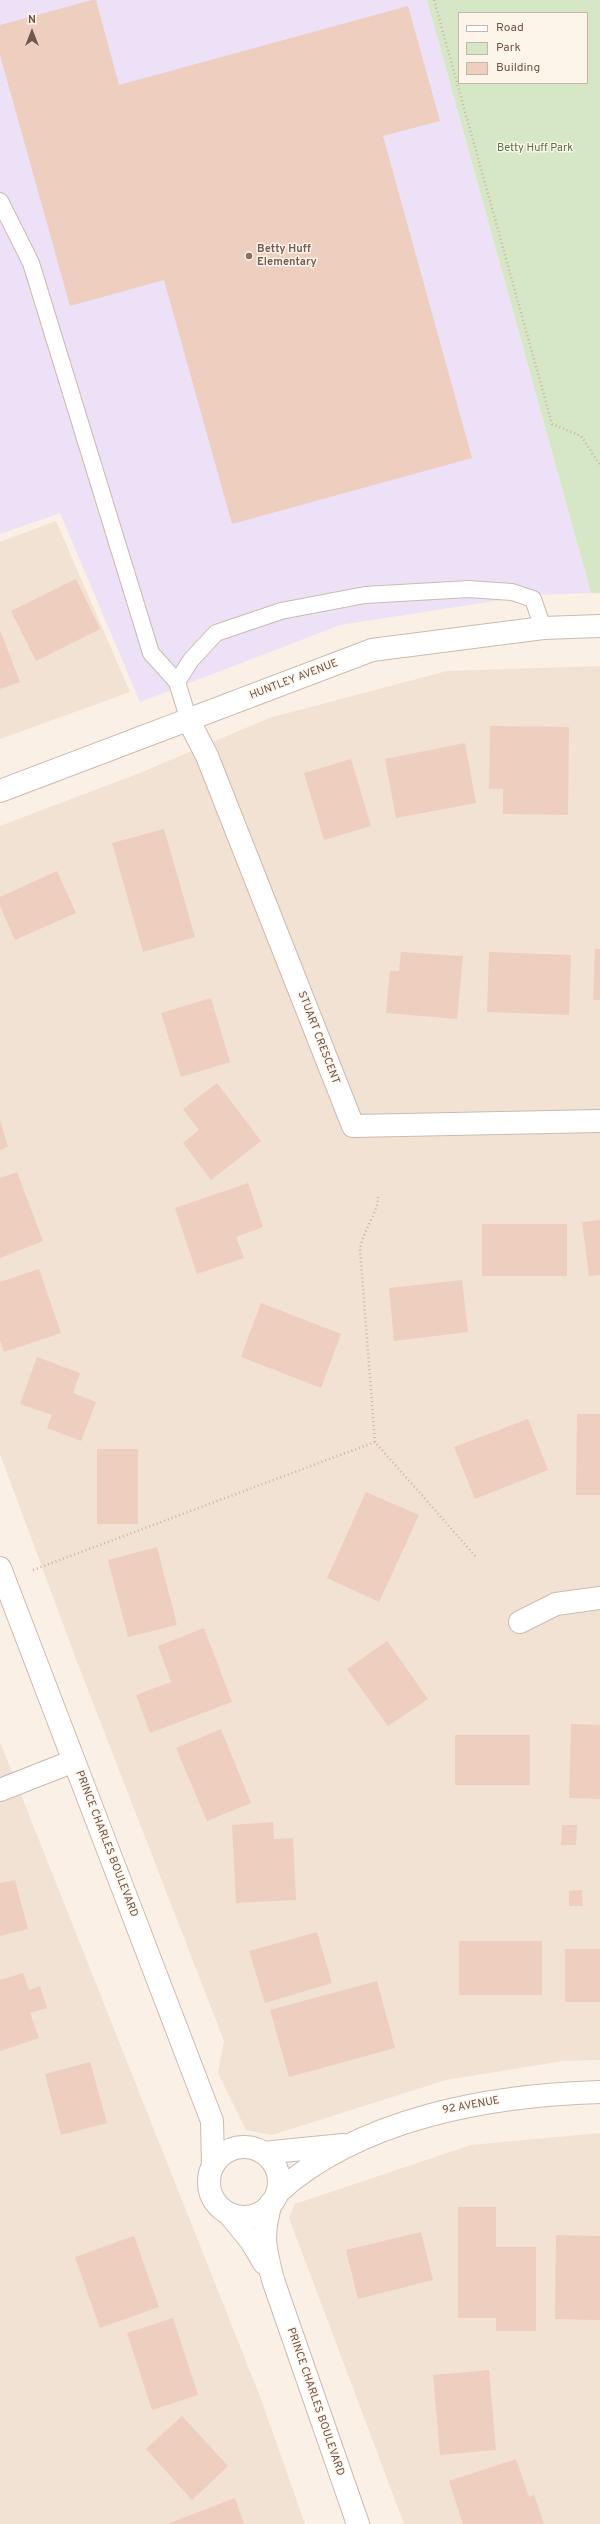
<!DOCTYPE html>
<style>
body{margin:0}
#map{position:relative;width:600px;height:2524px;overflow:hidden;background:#faf0e5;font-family:Overpass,sans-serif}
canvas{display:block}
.legend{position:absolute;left:458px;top:12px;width:130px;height:72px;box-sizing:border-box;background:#fef5ea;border:1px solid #c6b5ab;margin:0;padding:5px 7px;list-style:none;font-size:12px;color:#71564c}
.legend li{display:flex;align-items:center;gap:8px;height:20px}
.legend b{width:20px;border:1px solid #c6b5ab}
.north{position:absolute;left:12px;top:12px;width:40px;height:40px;-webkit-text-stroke:3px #fef5ea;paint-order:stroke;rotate:0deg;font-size:11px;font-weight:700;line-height:16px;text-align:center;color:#71564c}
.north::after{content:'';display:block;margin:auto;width:14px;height:18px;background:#71564c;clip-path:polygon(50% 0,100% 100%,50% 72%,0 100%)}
</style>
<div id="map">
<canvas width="600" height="2524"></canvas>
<ul class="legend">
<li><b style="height:5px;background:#fff"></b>Road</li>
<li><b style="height:11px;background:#d5e7c4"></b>Park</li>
<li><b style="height:11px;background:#eecebe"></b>Building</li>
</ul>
<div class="north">N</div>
</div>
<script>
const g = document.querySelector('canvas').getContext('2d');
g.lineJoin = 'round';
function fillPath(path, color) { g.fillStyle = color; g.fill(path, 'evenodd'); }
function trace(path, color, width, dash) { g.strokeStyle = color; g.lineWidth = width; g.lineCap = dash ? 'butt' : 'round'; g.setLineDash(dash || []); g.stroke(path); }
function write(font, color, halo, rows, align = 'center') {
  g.font = font + ' Overpass,sans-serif'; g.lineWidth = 3; g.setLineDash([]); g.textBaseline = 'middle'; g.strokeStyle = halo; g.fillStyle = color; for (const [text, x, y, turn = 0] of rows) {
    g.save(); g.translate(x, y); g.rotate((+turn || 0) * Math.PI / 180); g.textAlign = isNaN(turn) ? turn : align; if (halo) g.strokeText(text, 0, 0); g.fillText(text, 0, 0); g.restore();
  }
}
fillPath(new Path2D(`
 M56,521L130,692L0,739V542Z
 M600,666V2060L563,2061L446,2080L272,2135L246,2130L218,2073L224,2041L76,1659L0,1454V826L140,773L269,718L447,671Z
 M0,1742L261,2399L305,2524H0Z
 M600,2133V2524H404L289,2218L295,2204L471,2145Z`), '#f2e2d3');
fillPath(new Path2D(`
 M0,0H427L591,593L534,595L340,625L140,702L60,513L0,534Z`), '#ede1f7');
fillPath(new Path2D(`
 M427,0H600V593H591ZM459,13H587V83H459Z`), '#d5e7c4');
fillPath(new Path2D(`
 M92,0H96L119,85L408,6L440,121L383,136L472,458L232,524L164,280L70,306L0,55V25Z
 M76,579L100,629L36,661L11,611Z
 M0,630L20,682L0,689Z
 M490,726L569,727L568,815L503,814V789H489Z
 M465,743L476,803L396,818L385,759Z
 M351,759L371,826L324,840L304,773Z
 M164,829L195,937L143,952L112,843Z
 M57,871L76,913L15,940L0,906V897Z
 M595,949H600V1000H593Z
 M401,952L463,956L457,1019L386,1013L390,971H399Z
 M489,952L571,955L569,1015L487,1012Z
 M211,998L230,1062L181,1077L161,1013Z
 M217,1083L261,1141L211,1180L183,1143L199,1130L183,1109Z
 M0,1120L8,1147L0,1150Z
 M17,1172L43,1241L0,1258V1178Z
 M248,1183L263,1227L236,1237L244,1258L197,1274L175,1208Z
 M600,1220V1275L589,1276L582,1222Z
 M482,1224H567V1276H482Z
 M39,1269L61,1333L4,1352L0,1340V1282Z
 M462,1280L468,1332L394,1341L389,1288Z
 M261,1303L341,1334L321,1388L241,1357Z
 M37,1357L80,1373L73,1393L96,1402L81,1441L47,1428L52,1415L20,1404Z
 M577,1414H600V1495H576Z
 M528,1419L548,1470L475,1499L454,1447Z
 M97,1449H138V1524H97Z
 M366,1492L419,1515L379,1602L327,1578Z
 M157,1547L177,1625L128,1637L108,1560Z
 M204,1628L232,1702L150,1733L136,1695L171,1682L158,1646Z
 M387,1641L428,1699L388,1726L347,1669Z
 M571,1724L600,1725V1799L569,1798Z
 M221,1729L251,1803L207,1821L176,1748Z
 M455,1735H530V1785H455Z
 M273,1822L274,1839L293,1838L296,1900L236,1903L232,1825Z
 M562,1825H577L576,1845H561Z
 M15,1880L28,1929L0,1936V1883Z
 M582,1890L583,1906H569V1891Z
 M317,1932L332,1983L265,2003L249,1951Z
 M459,1941H542V1995H459Z
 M565,1949H600V2002H565Z
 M23,1973L29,1990L40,1986L47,2008L30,2013L39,2038L0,2051V1980Z
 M377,1981L395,2048L289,2077L270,2010Z
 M90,2062L107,2123L61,2135L45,2074Z
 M458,2207H496V2247H536V2331H496V2318H458Z
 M421,2232L433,2280L358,2299L346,2250Z
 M556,2235L600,2236V2320L555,2319Z
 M134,2236L159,2307L100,2328L75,2257Z
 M173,2318L198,2395L152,2410L127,2333Z
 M489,2370L496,2450L440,2455L433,2375Z
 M182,2416L228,2466L192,2500L146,2449Z
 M516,2459L529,2497L534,2495L544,2524H463L449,2481Z
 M235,2498L244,2524H167Z`), '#eecebe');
const service = new Path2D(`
 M0,201L31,263L151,653L177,682L189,721
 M177,682L191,660L216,633L281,611L365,595L469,589L512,592L533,599L543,628`);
const minor = new Path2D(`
 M189,721L207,756L353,1126L600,1121
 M0,791L372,650L543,628L600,626
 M520,1622L556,1604L600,1598
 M0,1790L74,1761`);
const tertiary = new Path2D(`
 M0,1568L212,2121L213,2165
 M209 2182a35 35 0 1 1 70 0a35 35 0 1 1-70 0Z
 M263,2153L343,2145
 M277,2193C360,2118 491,2095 600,2092
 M271,2203C261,2237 265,2247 273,2280L358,2524
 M229,2214L251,2241L264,2263`);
trace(service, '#cdbaaf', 18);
trace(minor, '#cdbaaf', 24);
trace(tertiary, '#cdbaaf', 24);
trace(new Path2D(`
 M434,0L552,424L581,436L600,465
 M375,1442L360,1249C363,1231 378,1212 378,1197
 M33,1570L375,1442L477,1558`), '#d3b1a1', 2.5, [1, 3]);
trace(service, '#fff', 16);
trace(minor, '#fff', 22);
trace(tertiary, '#fff', 22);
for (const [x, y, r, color] of [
 [249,256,4,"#8d6e63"]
]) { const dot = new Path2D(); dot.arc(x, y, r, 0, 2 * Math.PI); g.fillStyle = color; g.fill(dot); trace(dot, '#fef5ea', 1.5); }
write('11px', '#577744', '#fef5ea', [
 ["Betty Huff Park",535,149]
]);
write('bold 11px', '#785e54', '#fef5ea', [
 ["Betty Huff",257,250],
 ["Elementary",257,263]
], 'left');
write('11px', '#71564c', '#fef5ea', [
 ["HUNTLEY AVENUE",294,680,-21],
 ["STUART CRESCENT",318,1038,69],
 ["PRINCE CHARLES BOULEVARD",106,1844,69],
 ["92 AVENUE",471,2106,-10],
 ["PRINCE CHARLES BOULEVARD",315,2402,71]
]);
</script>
